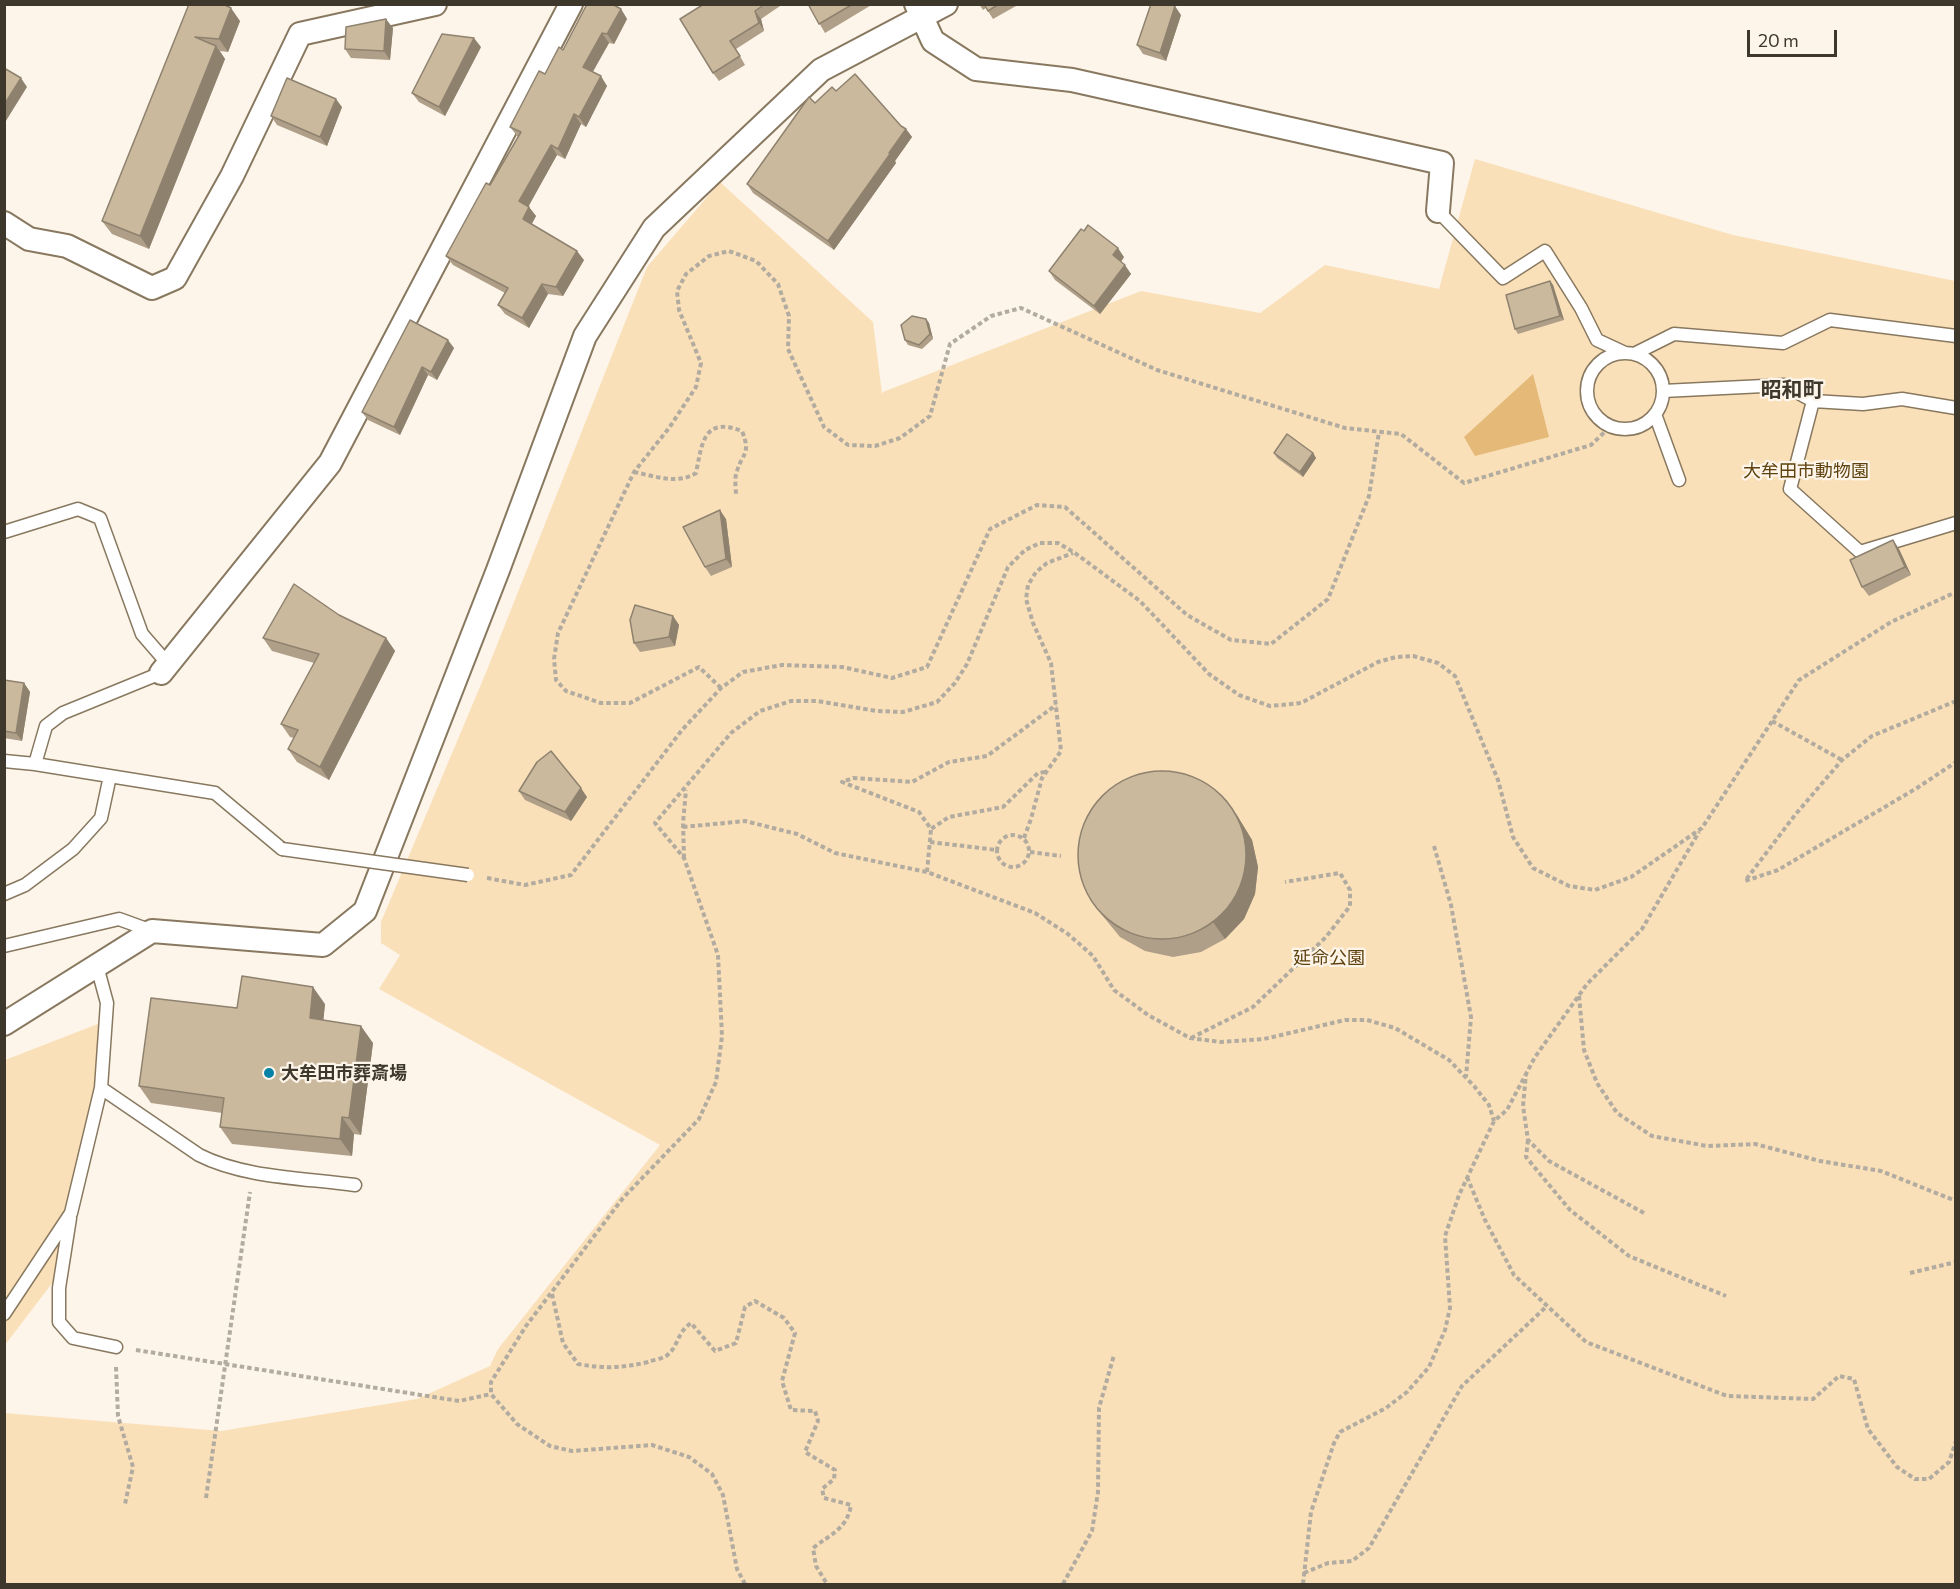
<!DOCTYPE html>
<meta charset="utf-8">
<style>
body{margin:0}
#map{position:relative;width:1960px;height:1589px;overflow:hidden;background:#fdf5ea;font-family:Commissioner,sans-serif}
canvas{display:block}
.frame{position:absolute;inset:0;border:6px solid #3e372c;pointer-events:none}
.scale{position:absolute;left:1747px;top:30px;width:90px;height:27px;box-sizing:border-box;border:3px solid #3e372c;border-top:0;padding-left:8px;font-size:18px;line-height:21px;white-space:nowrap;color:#3e372c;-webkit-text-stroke:4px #fdf5ea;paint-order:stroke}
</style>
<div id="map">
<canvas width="1960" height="1589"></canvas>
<div class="frame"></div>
<div class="scale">20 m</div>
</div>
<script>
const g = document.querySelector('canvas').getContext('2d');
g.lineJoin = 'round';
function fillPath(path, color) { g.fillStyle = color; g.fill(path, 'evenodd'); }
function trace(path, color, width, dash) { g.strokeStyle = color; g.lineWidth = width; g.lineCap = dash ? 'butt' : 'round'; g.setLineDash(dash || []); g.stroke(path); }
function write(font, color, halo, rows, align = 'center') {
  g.font = font + ' Commissioner,"Noto Sans JP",sans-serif'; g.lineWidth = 4.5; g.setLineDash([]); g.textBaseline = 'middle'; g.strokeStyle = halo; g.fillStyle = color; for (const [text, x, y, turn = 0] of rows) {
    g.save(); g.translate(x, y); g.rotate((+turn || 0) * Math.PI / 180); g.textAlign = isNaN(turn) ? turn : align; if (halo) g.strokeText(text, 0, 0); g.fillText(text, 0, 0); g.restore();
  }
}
fillPath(new Path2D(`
 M1475,159L1733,235L1955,281V1584H5L4,1413L221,1431L417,1399L490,1366L498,1349L660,1145L379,989L400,955L381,943V922L487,670L647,267L720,182L873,322L882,394L883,392L1141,291L1260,313L1325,265L1439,289Z
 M108,1020L53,1282L5,1345V1060Z`), '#fae0b9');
fillPath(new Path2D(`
 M1533,374L1549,437L1475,456L1464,437Z`), '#e5ba78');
const service = new Path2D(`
 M1438,211L1503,278L1545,251L1581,308L1597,340L1625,353
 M1587 391a38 38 0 1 1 76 0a38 38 0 1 1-76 0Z
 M1634,354L1674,334L1783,343L1830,320L1956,336
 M1663,391L1784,385L1813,401L1863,404L1902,399L1956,408
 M1813,401L1790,489L1860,552L1956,523
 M1655,414L1679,480
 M4,532L78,509L100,518L142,634L168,664
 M4,761L35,764L215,793L282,849
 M35,764L46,726L63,713L161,673
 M4,894L25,885L73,849L101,818L110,776
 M4,946L119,919L152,931
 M101,1088L199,1155C244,1178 305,1178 355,1185
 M70,1218L59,1288V1322L73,1338L116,1347
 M4,1314L71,1213L101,1088L107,1003L97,966`);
const minor = new Path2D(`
 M916,4L933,41L976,69L1072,80L1442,163L1438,211
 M4,223L29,239L67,246L152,288L175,278L232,176L300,34L435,4
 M161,673L330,463L571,4
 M4,1024L152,931L323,945L365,911L498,570L585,336L654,228L821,70L946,4`);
trace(service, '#88785f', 15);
trace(minor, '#88785f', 26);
trace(new Path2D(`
 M634,472C654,476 678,485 696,473C702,444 703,416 742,431C751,454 743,452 737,471C734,478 736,488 736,496
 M721,688L699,667L630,703H601L566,691L556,680L554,659L558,633L634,472L669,428L696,387L701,363L679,310L677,291L686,274L709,256L729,251L756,261L778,284L789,316L788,349L824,427L848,445L875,446L900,438L930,416L950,344L991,316L1021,308L1157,370L1345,428L1401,434L1464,483L1591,445L1611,426
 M1956,701L1872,736L1842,760L1795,815L1745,881L1778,870L1917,788L1956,762
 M1772,721L1842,760
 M1045,772L1038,773L1003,807L949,817L931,829L919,812L842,782L853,778L912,782L949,762L987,756L1056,705
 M683,827L745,821L797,834L835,853L927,872L1035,913L1068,934L1093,956L1114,990L1148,1015L1190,1038L1221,1042L1264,1039L1345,1020H1367L1395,1028L1449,1060L1474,1086L1489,1105L1494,1121
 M997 851a16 16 0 1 1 32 0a16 16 0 1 1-32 0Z
 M1024,838L1031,819L1042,778L1061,751L1051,663L1033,623L1026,599L1028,585L1036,572L1047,563L1073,553
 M930,842L997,850
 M1434,846L1451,905L1471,1017L1466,1077
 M1030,852L1061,856
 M684,858L683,823L686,790
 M927,872L931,829
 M487,878L525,885L571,875L682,730L721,688L743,672L782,665L842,667L892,678L927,667L990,529L1037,505L1065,507L1187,615L1231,640L1271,644L1328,599L1369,496L1379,432
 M1579,996L1584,1050L1597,1083L1617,1113L1652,1136L1707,1146L1755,1144L1820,1161L1881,1171L1956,1201
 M1191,1038L1253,1007L1326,937L1350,906V890L1340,873L1285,882
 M1528,1140L1526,1157L1570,1210L1629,1256L1726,1296
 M1467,1177L1485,1220L1514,1275L1586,1342L1727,1396L1813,1399L1839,1376L1854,1379L1868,1429L1897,1467L1915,1479H1929L1949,1462L1956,1441
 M1644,1213L1549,1161L1528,1140L1523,1106L1526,1074L1535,1057L1587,984L1642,929L1699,832
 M1910,1273L1956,1262
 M552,1294L563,1343L578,1364C605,1369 622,1368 648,1362C653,1360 661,1359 666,1356C679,1347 676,1333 691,1323L715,1351L736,1343L745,1307L755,1301L784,1318L795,1333L782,1381L791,1410L815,1411L818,1421L805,1452L835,1470L834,1479L822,1489L824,1498L851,1505C847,1529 831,1534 813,1548L816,1566L827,1584
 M136,1350L459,1401L491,1394
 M116,1367L118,1416L133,1467L125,1504
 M206,1498L250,1192
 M1304,1573L1328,1563L1352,1561L1369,1548L1462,1386L1547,1306
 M745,1584L737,1569L723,1495L712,1474L689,1457L652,1445L572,1451L550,1446L517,1424L491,1394V1382L526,1326L623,1198L699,1119L716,1082L722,1036L718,955L684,858L655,823L731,733L760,711L791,701H817L876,711L903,712L937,702L955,683L967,664L1008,567L1025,550L1040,543H1058L1075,553L1140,601L1209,674L1239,695L1270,706L1301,703L1378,662L1396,657L1413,656L1438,663L1455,676L1498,780L1513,837L1533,868L1569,886L1595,890L1631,877L1702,828L1799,680L1891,622L1956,592
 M1063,1584L1092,1531L1098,1492L1099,1408L1114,1355
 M1303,1584L1311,1512L1334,1443L1340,1432L1386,1408L1407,1392L1429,1367L1445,1330L1450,1308L1445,1236L1459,1195L1494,1121L1507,1110L1526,1074`), '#b2aba0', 4, [4.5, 3]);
trace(service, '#fff', 12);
trace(minor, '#fff', 22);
const serviceBridge = new Path2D(`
 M282,849L468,875`);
trace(serviceBridge, '#88785f', 15, []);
trace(serviceBridge, '#fff', 12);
fillPath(new Path2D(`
 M189,4L240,21L228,52L220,51L225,59L149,249L112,234L102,221Z
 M704,4H783L761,19L764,31L736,49L745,65L719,81L713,73Z
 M808,4H873L825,33Z
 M979,4H1015L1016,6L993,19L986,8L983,10Z
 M621,9L627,19L614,44L609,43L592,72L607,86L586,127L581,124L565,159L557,155L528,206L536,216L532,224L584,260L563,296L548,294L529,328L505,314L498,305L505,293L453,265L446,256L490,185L518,137L510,127L545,74L563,50Z
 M1181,15L1166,61L1143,54L1137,45Z
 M393,28L390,60L351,58L345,49Z
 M481,47L445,116L419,102L412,93Z
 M836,91L906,129L912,137L895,161L896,163L834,250L753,193L747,184L815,103Z
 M342,107L327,146L277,125L271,116Z
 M1124,257L1121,262L1131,274L1100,314L1055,280L1049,271Z
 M1550,281L1553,285L1564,320L1518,334L1515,329Z
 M926,319L929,323L933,339L922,349L908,345L905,340Z
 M410,320L454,348L437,380L428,375L400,435L368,420L362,412Z
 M1274,453H1313L1316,458L1303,477L1277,458Z
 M726,519L732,567L711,576L705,567Z
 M1893,540L1899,549L1911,575L1869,596L1862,587Z
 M339,615L386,638L395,651L329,780L297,762L288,749L294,738L290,737L281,724L314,663L272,651L263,638Z
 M673,616L679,625L675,646L640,652L634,643Z
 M4,680L24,683L30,692L22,741L4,738Z
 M519,791L587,797L571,821L525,800Z
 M1226,800L1238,817L1252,840L1258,867L1255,894L1244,919L1225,939L1201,952L1173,957L1145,951L1120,937L1102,915L1089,898Z
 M325,1004L323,1020L373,1043L361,1135L354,1134L352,1156L232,1144L220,1127L222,1113L151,1103L139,1086L237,1008Z`), '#af9f88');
fillPath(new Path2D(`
 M1175,6L1181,15L1166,61L1160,53Z
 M231,8L240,21L228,52L219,39Z
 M621,9L627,19L614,44L607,34Z
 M755,11L761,19L764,31L759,23Z
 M386,19L393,28L390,60L384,51Z
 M602,33L609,43L590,77L583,67Z
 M474,38L481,47L445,116L439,107Z
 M216,46L225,59L149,249L140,236Z
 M601,76L607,86L586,127L579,117Z
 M21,78L27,87L4,124V105Z
 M336,99L342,107L327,146L320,137Z
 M574,114L581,124L565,159L558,149Z
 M906,129L912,137L895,161L896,163L834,250L828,241Z
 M551,145L557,155L526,211L519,201Z
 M529,207L536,216L529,228L523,219Z
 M1118,248L1124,257L1119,264L1113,255Z
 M577,251L584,260L563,296L556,287Z
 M1125,265L1131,274L1100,314L1094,306Z
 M1550,281L1553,285L1564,320L1560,316Z
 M542,284L548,294L529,328L522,318Z
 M926,319L929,323L933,339L930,334Z
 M448,340L454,348L437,380L431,372Z
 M422,367L428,375L400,435L394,427Z
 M1313,453L1316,458L1303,477L1300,472Z
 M720,510L726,519L732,567L726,559Z
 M1893,540L1899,549L1911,575L1905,567Z
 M673,616L679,625L675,646L669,637Z
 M386,638L395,651L329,780L320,767Z
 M24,683L30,692L22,741L16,733Z
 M581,788L587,797L571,821L565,812Z
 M1226,800L1238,817L1252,840L1258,867L1255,894L1244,919L1225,939L1213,922Z
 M313,987L325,1004L322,1035L310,1018Z
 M361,1026L373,1043L361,1135L349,1118Z
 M342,1117L354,1134L352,1156L340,1139Z`), '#8e826f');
const building = new Path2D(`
 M189,4H223L231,8L219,39L195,37L216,46L140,236L102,221Z
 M587,4H612L621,9L607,34L602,33L583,67L601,76L579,117L574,114L558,149L551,145L519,201L529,207L523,219L577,251L556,287L542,284L522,318L498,305L508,288L446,256L486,183L490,185L521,132L510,127L539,71L545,74L559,47L563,50Z
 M704,4H765L755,11L759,23L730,41L740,56L713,73L680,19Z
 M808,4H853L819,24Z
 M984,4H999L988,11Z
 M1151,4H1170L1175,6L1160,53L1137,45Z
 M386,19L384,51L345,49L346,27Z
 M442,34L474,38L439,107L412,93Z
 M4,68L21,78L4,105Z
 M855,74L901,126L906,129L889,153L890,154L828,241L747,184L809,97L815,103L832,87L836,91Z
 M287,78L336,99L320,137L271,116Z
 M1088,225L1118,248L1113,255L1125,265L1094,306L1049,271L1081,229L1084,231Z
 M1550,281L1560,316L1515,329L1506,295Z
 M912,316L926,319L930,334L919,345L905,340L901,325Z
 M410,320L448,340L431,372L422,367L394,427L362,412Z
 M1287,434L1313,453L1300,472L1274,453Z
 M720,510L726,559L705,567L683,527Z
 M1893,540L1905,567L1862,587L1850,560Z
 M294,584L339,615L386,638L320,767L288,749L298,730L281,724L319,654L263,638Z
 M635,605L673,616L669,637L634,643L630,620Z
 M4,680L24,683L16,733L4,731Z
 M551,751L581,788L565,812L519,791L537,762Z
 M1078 855a84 84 0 1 1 168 0a84 84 0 1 1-168 0Z
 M242,976L313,987L310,1018L361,1026L349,1118L342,1117L340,1139L220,1127L224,1098L139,1086L151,998L237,1008Z`);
fillPath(building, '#cbb99e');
trace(building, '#8e826f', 1.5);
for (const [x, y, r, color] of [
 [269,1073,6,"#0782a7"]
]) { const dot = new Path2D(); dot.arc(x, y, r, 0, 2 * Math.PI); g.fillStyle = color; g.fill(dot); trace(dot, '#fdf5ea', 2); }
write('18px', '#5f420e', '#fdf5ea', [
 ["大牟田市動物園",1806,471],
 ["延命公園",1329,958]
]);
write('bold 18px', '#3e372c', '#fdf5ea', [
 ["大牟田市葬斎場",281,1073]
], 'left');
write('bold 21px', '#3e372c', '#fdf5ea', [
 ["昭和町",1792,390]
]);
</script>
